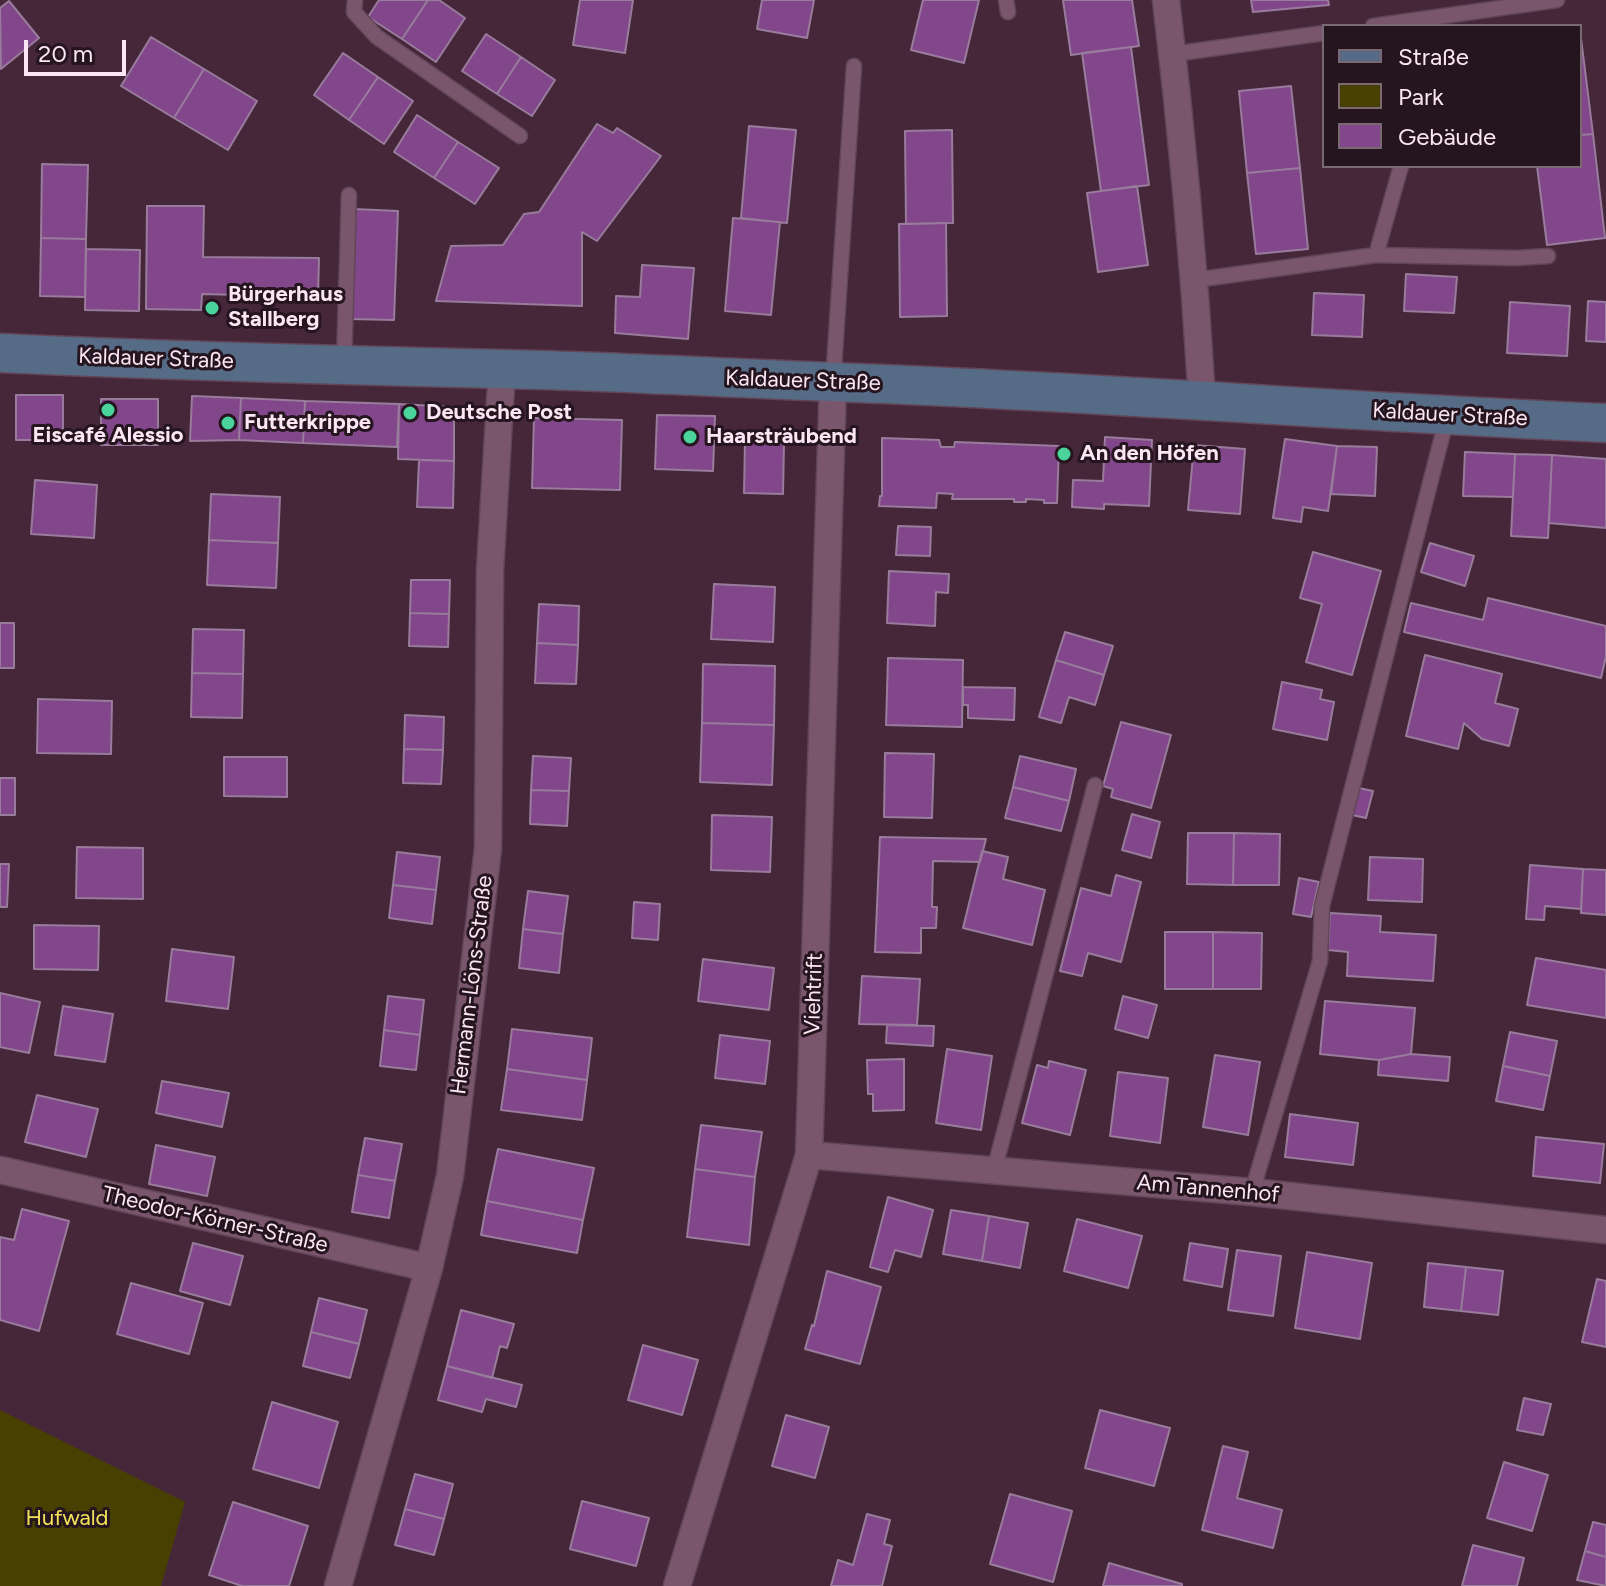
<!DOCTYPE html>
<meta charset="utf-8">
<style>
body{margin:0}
#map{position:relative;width:1606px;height:1586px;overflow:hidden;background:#46273a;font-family:Figtree,sans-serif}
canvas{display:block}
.legend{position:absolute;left:1322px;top:24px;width:260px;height:144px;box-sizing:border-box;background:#24151e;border:2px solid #7a6973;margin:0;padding:10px 14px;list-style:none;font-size:24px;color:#fce6f3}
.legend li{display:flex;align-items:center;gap:16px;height:40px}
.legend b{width:40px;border:2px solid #7a6973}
.scale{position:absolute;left:24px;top:40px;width:102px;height:36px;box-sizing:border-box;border:4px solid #fce6f3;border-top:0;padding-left:10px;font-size:24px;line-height:28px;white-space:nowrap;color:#fce6f3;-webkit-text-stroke:6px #24151e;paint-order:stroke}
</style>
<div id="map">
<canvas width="1606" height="1586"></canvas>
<ul class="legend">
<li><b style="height:10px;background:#566b86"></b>Straße</li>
<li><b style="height:22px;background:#474000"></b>Park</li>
<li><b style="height:22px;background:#82468b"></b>Gebäude</li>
</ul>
<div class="scale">20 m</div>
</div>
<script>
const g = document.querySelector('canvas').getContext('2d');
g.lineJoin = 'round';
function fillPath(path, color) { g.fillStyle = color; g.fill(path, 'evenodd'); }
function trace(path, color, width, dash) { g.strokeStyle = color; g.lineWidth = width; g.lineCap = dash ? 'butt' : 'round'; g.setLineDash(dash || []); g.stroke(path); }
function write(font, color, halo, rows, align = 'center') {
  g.font = font + ' Figtree,sans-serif'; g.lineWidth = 6; g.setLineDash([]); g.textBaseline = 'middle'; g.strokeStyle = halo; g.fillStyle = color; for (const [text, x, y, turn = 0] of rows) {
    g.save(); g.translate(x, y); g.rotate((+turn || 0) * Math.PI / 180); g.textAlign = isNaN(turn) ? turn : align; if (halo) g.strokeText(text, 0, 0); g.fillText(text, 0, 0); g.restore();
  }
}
fillPath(new Path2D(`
 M0,1410L185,1502L161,1586H0Z`), '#474000');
const building = new Path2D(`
 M379,0H428L402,39L368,17Z
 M428,0H439L465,18L436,62L402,39Z
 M580,0H633L625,53L573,45Z
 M762,0H814L807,38L757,29Z
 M923,0H979L964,63L911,50Z
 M1063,0H1132L1139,46L1071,55Z
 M1251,0H1328L1329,5L1253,12Z
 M9,1L39,38L1,69L0,8Z
 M1580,30L1593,134L1580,135Z
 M486,34L521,57L497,94L462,71Z
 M151,37L204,69L174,118L121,86Z
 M1131,47L1149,185L1101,191L1082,53Z
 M343,53L378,77L349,120L314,95Z
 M521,57L555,80L532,116L497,94Z
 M204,69L257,101L228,150L174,118Z
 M378,77L413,101L384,144L349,120Z
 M1291,86L1300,168L1247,173L1239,91Z
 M417,115L458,142L434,178L394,152Z
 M597,124L613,133L617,128L661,156L597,241L582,232V306L436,301L451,246L503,245L524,214L539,212Z
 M749,126L796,130L787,223L741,218Z
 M952,130L953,223L906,224L905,131Z
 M1593,134L1605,238L1547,245L1537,166H1580V135Z
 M458,142L499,168L475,204L434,178Z
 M42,164L88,165L86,239L41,238Z
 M1300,168L1308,249L1256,254L1247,173Z
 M1137,186L1148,265L1098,272L1087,193Z
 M147,206H204L203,257L319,258L318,297L202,294L201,310L146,309Z
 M354,209L398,211L394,320L349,319Z
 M733,218L780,222L771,315L725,311Z
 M946,223L947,316L900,317L899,224Z
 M41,238L86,239L85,297L40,296Z
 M86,249L140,250L139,311L85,310Z
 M642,265L694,268L688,339L615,333L616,296L640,297Z
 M1406,274L1457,277L1454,313L1404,311Z
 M1314,293L1364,295L1362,337L1312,335Z
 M1588,301L1606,302V342L1586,341Z
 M1510,302L1570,306L1567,356L1507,353Z
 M16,395H63V440H16Z
 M192,396L241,398L239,440L190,441Z
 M241,398L305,401L303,443L239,440Z
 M101,399H158V445H101Z
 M305,401L399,404L397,447L303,443Z
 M399,404L454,407V461L398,459Z
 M657,415L715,416L713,471L655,469Z
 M534,418L622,420L620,490L532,488Z
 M1105,437L1152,440L1149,506L1104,504V509L1072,507L1073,480L1103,481Z
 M882,438L939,440L941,447H954L955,442L1059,446L1057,503H1044V500L1026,499V502H1014V499H952L953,494L937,493L936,508L879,506L880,496H882Z
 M1285,439L1337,446L1328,511L1303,507L1301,522L1273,518Z
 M745,441L784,443L783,494L744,493Z
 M1194,445L1245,449L1240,514L1188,510Z
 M1337,446L1377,447L1375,496L1331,494Z
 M1465,452L1515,454L1513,497L1463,496Z
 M1515,454L1552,455L1548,538L1511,536Z
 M1552,455L1606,459V528L1549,523Z
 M419,460L454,461L453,508L417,507Z
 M35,480L97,485L94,538L31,534Z
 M211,494L280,497L278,543L209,540Z
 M898,526L931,527L930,556L896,555Z
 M209,540L278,543L276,588L207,585Z
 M1430,543L1474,556L1465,586L1421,572Z
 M1313,552L1381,571L1352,675L1306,662L1322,604L1300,598Z
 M889,571L949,574L948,593L936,592L935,626L887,623Z
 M411,580H450L449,614L410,613Z
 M714,584L775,587L773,642L711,639Z
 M1488,598L1606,626V656L1601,678L1404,632L1411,603L1483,620Z
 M539,604L579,606L578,645L537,643Z
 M410,613L449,614L448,647L409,646Z
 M0,623H14V668H0Z
 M193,629L244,630L243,674L192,673Z
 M1065,632L1113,646L1104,675L1056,660Z
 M537,643L578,645L576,684L535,683Z
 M1425,655L1502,674L1495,703L1518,709L1509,746L1482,739L1464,723L1458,749L1406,736Z
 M888,658L963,660L962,727L886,725Z
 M1056,660L1104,675L1095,705L1069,697L1061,723L1039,717Z
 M703,664L775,666L774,725L702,723Z
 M192,673L243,674L242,718L191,717Z
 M1282,682L1322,690L1320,699L1334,702L1327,740L1273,729Z
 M963,687L1015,688L1014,720L968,718V705H963Z
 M38,699L112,701L111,754L37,753Z
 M405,715L444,717L443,750L404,749Z
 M1121,722L1171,735L1151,808L1111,797L1113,789L1103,786Z
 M702,723L774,725L772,785L700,782Z
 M404,749L443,750L441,784L403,783Z
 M885,753L934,754L932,818L884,817Z
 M533,756L571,758L569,791L531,790Z
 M1020,756L1076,769L1069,801L1013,787Z
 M224,757H287V797L224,796Z
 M0,778H15V815H0Z
 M1013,787L1069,801L1061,831L1005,818Z
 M1359,788L1373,791L1366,818L1352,815Z
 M531,790L569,791L567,826L530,824Z
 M1132,814L1160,822L1151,858L1122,850Z
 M712,815L772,817L770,872L711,870Z
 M1188,833H1234L1233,885L1187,884Z
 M1234,833L1280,834L1279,885H1233Z
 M880,837L986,839L980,862L933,861L932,907H937L936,928H921V953L875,952Z
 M77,847L143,848V899L76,898Z
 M982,851L1008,857L1003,879L1045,890L1032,945L963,928Z
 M397,852L440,857L436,890L393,885Z
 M1370,857L1423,859L1422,902L1368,900Z
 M0,864H9L7,907H0Z
 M1530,865L1583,869L1581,909L1545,906L1544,920L1526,919Z
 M1583,869L1606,870V915L1581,913Z
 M1116,875L1141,882L1121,962L1088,953L1082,976L1060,971L1081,888L1111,896Z
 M1299,878L1319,882L1311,917L1293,914Z
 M393,885L436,890L432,924L389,918Z
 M528,891L568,896L563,934L523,929Z
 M634,902L660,904L658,940L632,938Z
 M1330,913L1381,916L1380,932L1436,935L1433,981L1347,976L1348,952L1328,950Z
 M34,925L99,926L98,970L34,969Z
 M523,929L563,934L559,973L519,968Z
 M1165,932H1213V989H1165Z
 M1213,932L1262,933L1261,989H1213Z
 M172,949L234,957L228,1009L166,1001Z
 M1536,958L1606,970V1018L1527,1005Z
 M703,959L774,968L769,1010L698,1001Z
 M862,976L920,979L917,1025L859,1024Z
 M0,993L40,1002L29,1053L0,1047Z
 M388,996L424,1000L420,1035L384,1030Z
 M1123,996L1157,1005L1148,1038L1115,1029Z
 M1325,1001L1415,1008L1411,1054L1379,1060L1320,1054Z
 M63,1006L113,1014L105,1062L55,1055Z
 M887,1025L934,1026L933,1046L886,1043Z
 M512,1029L592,1038L587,1080L507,1069Z
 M384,1030L420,1035L416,1070L380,1066Z
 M1510,1032L1557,1041L1550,1076L1503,1066Z
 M720,1035L770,1041L765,1084L715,1078Z
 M947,1049L992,1056L981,1130L936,1123Z
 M1411,1054L1450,1057L1448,1081L1378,1075L1379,1060Z
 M1215,1055L1260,1062L1248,1135L1203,1127Z
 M904,1059V1110L873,1111V1094H868L867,1060Z
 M1049,1061L1086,1070L1070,1135L1022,1123L1037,1065L1048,1068Z
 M1503,1066L1550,1076L1543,1110L1496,1101Z
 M507,1069L587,1080L582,1120L501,1110Z
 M1118,1072L1168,1078L1160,1143L1110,1136Z
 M162,1081L229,1093L222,1127L156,1113Z
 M37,1095L98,1109L86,1157L25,1142Z
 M1290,1114L1358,1123L1353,1165L1285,1157Z
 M701,1125L762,1132L755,1177L695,1169Z
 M1536,1137L1604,1144L1600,1183L1533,1176Z
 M365,1138L402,1144L395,1181L358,1175Z
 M156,1145L215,1157L207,1196L149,1184Z
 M498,1149L594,1168L583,1220L487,1201Z
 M695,1169L755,1177L749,1245L687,1237Z
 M358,1175L395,1181L389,1218L352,1212Z
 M888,1197L933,1210L921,1257L895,1250L888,1272L870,1267Z
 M487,1201L583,1220L577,1253L481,1235Z
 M22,1209L69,1221L39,1331L0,1320V1237L14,1240Z
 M951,1210L989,1216L982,1261L943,1254Z
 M989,1216L1028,1223L1020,1268L982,1261Z
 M1077,1219L1142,1236L1128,1288L1064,1271Z
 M193,1243L243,1256L230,1305L180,1291Z
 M1190,1243L1228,1249L1222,1287L1184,1280Z
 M1237,1250L1281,1256L1273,1316L1228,1310Z
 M1307,1252L1372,1263L1360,1339L1295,1328Z
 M1428,1263L1466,1267L1461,1311L1424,1307Z
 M1466,1267L1503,1271L1498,1315L1461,1311Z
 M827,1271L881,1287L860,1364L805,1349L812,1325L814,1326Z
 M1597,1279L1606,1281V1347L1582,1342Z
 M131,1283L203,1303L189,1354L117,1334Z
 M319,1298L367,1310L359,1344L311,1332Z
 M461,1310L514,1324L507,1348L500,1346L492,1378L447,1366Z
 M311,1332L359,1344L350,1378L303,1366Z
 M643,1345L698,1360L682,1415L628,1400Z
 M447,1366L522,1385L516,1407L486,1399L482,1412L438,1400Z
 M1524,1398L1551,1404L1543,1435L1517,1430Z
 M272,1402L338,1422L319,1488L253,1469Z
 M1100,1410L1170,1428L1154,1486L1085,1468Z
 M786,1415L829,1427L815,1478L772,1466Z
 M1223,1446L1248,1452L1237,1498L1282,1510L1273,1548L1202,1530Z
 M1504,1462L1548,1475L1532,1531L1487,1518Z
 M415,1474L453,1484L444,1519L405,1509Z
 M1010,1494L1072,1511L1053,1582L990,1564Z
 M582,1501L649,1518L636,1566L570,1549Z
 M233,1502L308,1526L289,1586H242L209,1575Z
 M405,1509L444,1519L434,1555L395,1545Z
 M867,1514L890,1520L884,1544L892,1546L882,1586H831L838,1560L853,1565Z
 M1593,1522L1606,1525V1557L1585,1551Z
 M1473,1545L1524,1558L1517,1586H1462Z
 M1585,1551L1606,1557V1586L1577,1580Z
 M1109,1563L1182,1584V1586H1103Z`);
fillPath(building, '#82468b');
trace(building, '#987c9b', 2);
const lane = new Path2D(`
 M355,0L354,12L377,37L520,136
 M1006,0L1008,12
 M1373,26L1557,0
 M1173,54L1324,33
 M1376,255L1401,166
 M1195,280L1376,255L1516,258L1548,256
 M344,364L349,195
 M833,382L854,66
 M994,1171L1095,785
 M1252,1192L1320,961L1322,906L1447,417`);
const street = new Path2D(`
 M1166,0C1182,133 1194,266 1202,399
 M809,1155L1252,1192L1606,1230
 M0,1170L429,1268
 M338,1586L429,1268L450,1176L488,848L490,570L502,369
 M677,1586L809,1155L833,382`);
const secondary = new Path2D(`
 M0,353C167,361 334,365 501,369C611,371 721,378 832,382C1090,391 1348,412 1606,423`);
trace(lane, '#614658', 17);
trace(street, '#614658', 29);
trace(secondary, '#614658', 41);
trace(lane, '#7a566c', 14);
trace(street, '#7a566c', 26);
trace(secondary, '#566b86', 38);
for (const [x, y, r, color] of [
 [212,308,8,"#4ad49c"],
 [108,410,8,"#4ad49c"],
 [410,413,8,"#4ad49c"],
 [228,423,8,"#4ad49c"],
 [690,437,8,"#4ad49c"],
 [1064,454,8,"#4ad49c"]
]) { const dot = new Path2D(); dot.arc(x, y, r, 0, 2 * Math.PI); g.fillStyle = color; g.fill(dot); trace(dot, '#24151e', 3); }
write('bold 22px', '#fce6f3', '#24151e', [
 ["Bürgerhaus",228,295],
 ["Stallberg",228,320],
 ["Deutsche Post",426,413],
 ["Futterkrippe",244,423],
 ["Eiscafé Alessio",108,436,"center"],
 ["Haarsträubend",706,437],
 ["An den Höfen",1080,454]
], 'left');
write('22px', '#fce6f3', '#24151e', [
 ["Kaldauer Straße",156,359,2],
 ["Kaldauer Straße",803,381,2],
 ["Kaldauer Straße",1450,415,3],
 ["Hermann-Löns-Straße",472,985,-83],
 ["Viehtrift",814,994,-88],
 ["Am Tannenhof",1208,1189,5],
 ["Theodor-Körner-Straße",215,1220,13]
]);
write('22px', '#f4e35a', '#24151e', [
 ["Hufwald",67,1519]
]);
</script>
